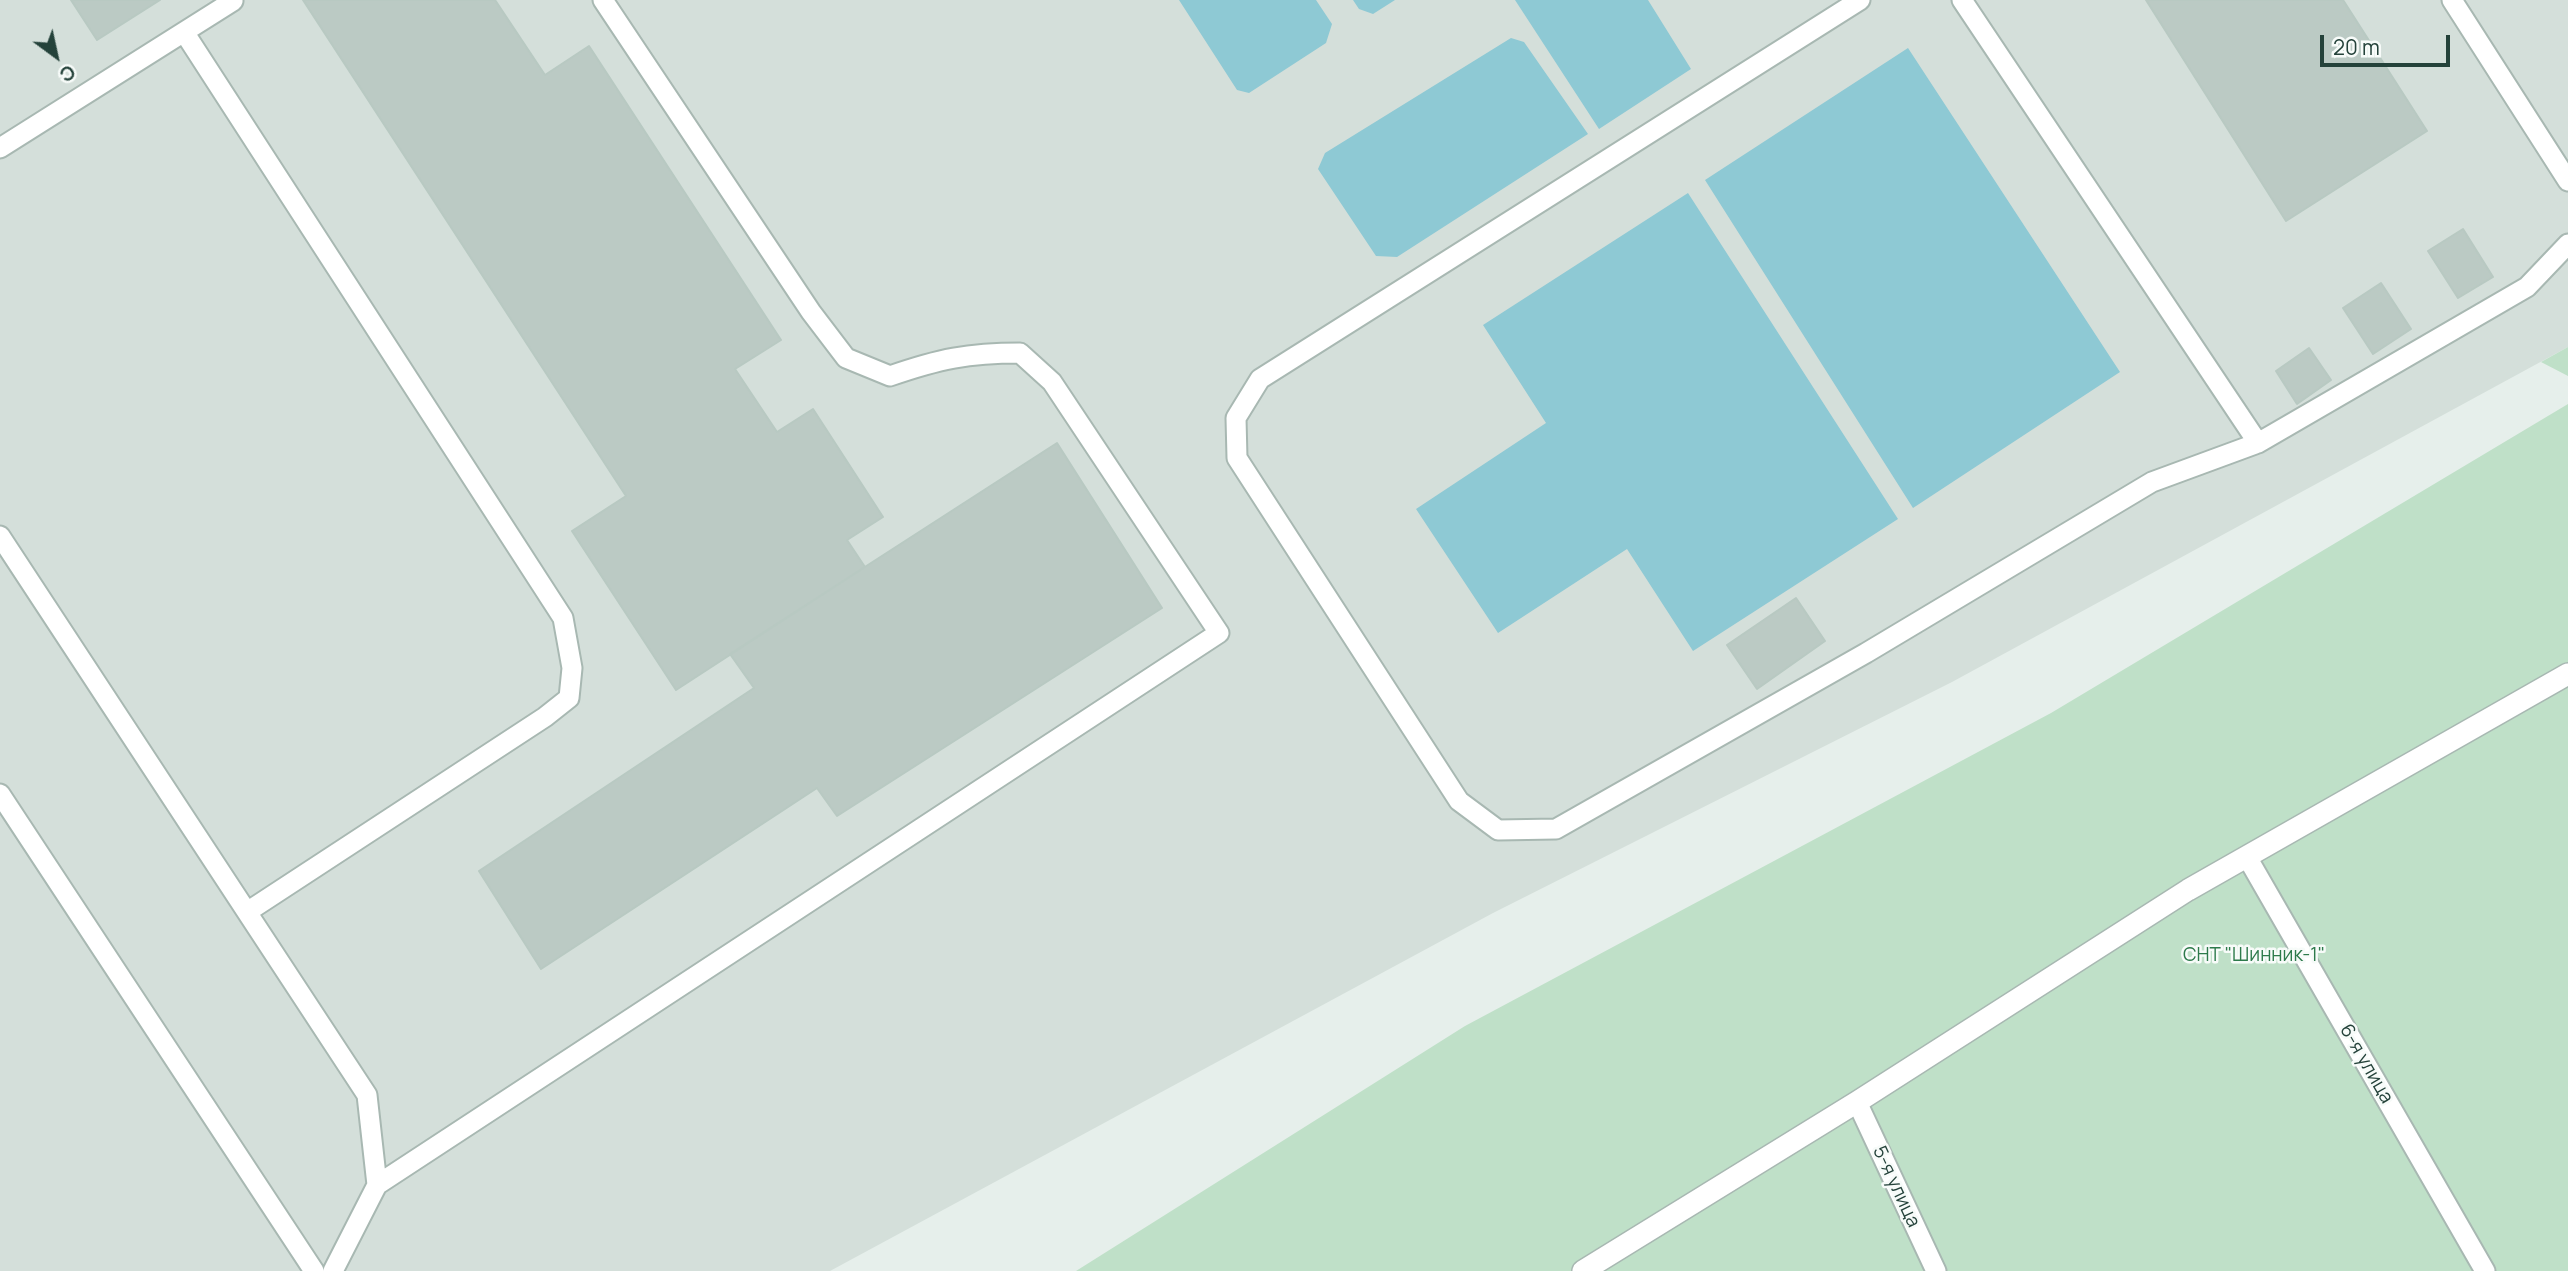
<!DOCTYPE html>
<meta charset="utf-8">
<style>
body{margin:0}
#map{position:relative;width:2568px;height:1271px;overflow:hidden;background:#e6efeb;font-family:Manrope,sans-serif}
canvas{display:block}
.north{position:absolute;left:21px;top:21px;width:70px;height:70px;-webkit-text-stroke:5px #f7fbf9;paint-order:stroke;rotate:147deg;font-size:19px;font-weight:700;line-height:28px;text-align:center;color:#24423a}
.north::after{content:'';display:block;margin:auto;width:24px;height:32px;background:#24423a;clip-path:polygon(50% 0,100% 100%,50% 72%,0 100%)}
.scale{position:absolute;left:2320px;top:35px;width:130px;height:32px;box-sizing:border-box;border:4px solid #24423a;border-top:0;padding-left:9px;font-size:21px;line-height:24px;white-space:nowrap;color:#24423a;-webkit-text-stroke:5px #f7fbf9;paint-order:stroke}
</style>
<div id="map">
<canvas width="2568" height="1271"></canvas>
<div class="north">С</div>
<div class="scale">20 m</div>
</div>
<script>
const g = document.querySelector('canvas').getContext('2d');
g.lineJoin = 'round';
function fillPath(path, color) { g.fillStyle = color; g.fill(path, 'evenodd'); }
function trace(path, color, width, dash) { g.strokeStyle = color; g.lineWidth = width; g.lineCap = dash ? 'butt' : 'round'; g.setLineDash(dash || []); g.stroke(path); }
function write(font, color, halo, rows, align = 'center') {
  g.font = font + ' Manrope,sans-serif'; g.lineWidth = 5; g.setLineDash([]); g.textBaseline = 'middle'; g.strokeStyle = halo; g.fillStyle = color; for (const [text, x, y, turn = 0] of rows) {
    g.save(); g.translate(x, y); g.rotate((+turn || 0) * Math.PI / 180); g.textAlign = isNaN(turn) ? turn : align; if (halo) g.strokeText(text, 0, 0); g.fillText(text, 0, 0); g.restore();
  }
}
fillPath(new Path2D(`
 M0,0H2568V347L1952,682L1493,913L830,1271H0Z`), '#d4dfda');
fillPath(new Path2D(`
 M2568,347V376L2541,362Z
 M2568,404V1271H1076L1465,1026L2051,713Z`), '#bfe0c8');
fillPath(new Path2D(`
 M1179,0H1316L1332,24L1326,43L1249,93L1237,90Z
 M1353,0H1395L1373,14L1359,9Z
 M1515,0H1648L1691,69L1599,129Z
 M1511,38L1524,42L1588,134L1397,257L1376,256L1318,169L1325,153Z
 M1908,48L2120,372L1913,508L1705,180Z
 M1688,193L1898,519L1693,651L1627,549L1498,633L1416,509L1546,423L1483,325Z`), '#8ec9d4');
const building = new Path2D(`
 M71,0H160L97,40Z
 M303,0H495L545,75L589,46L781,340L735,369L777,432L813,409L883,517L847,540L865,567L676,690L572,531L626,496Z
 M2146,0H2343L2427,131L2286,221Z
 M2463,229L2493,277L2458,298L2428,251Z
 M2381,283L2411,329L2373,354L2343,308Z
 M2309,348L2331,380L2297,404L2276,371Z
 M1057,443L1162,608L837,816L817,788L541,969L479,871L754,688L730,654Z
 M1796,598L1825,641L1757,689L1727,645Z`);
fillPath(building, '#bbcac4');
trace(building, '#b8c9c2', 2);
const service = new Path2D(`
 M1860,0L1260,379L1236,418L1237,458L1459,801L1498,830L1556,829L1866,653L2152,482L2258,443L2527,287L2568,244
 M1962,0L2258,443
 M2452,0L2568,181
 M184,32L563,618L572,668L569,698L545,717L247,912
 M0,148L233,1
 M0,536L367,1095L377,1185L333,1271
 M0,794L314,1271
 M2247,857L2485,1271
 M1857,1102L1936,1271
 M377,1185L1219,633L1052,382L1020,353C968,353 939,359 890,376L846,358L811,312L603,0`);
const minor = new Path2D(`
 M1583,1271L1857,1102L2188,890L2568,674`);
trace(service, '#a8b8b2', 23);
trace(minor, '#a8b8b2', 24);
trace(service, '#fff', 19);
trace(minor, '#fff', 21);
write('19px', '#2d7a4b', '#f7fbf9', [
 ["СНТ \"Шинник-1\"",2254,956]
]);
write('19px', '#24423a', '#f7fbf9', [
 ["6-я улица",2366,1064,60],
 ["5-я улица",1896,1187,65]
]);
</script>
